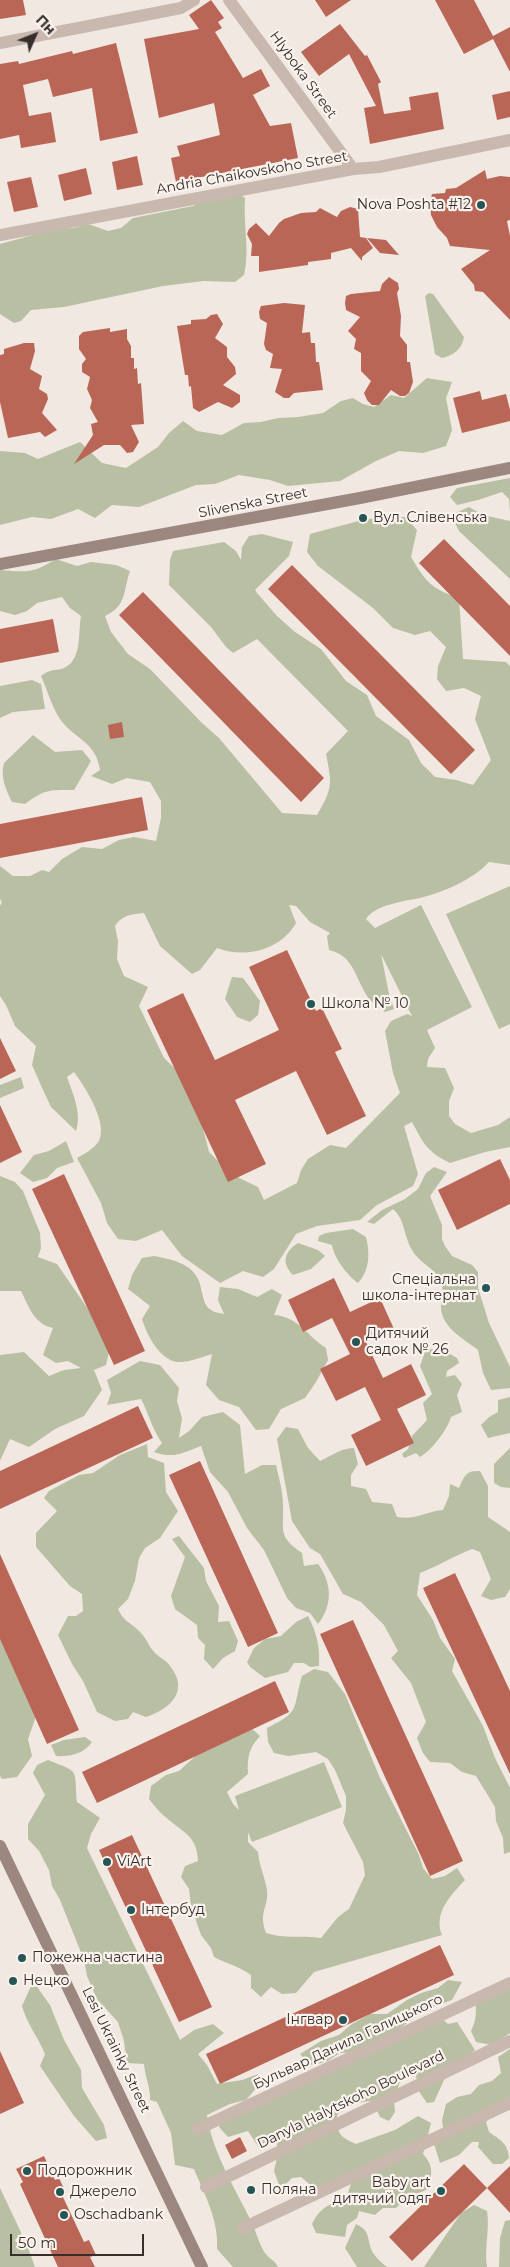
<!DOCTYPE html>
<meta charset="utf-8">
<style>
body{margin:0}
#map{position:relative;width:510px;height:2267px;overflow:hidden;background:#f1e8e1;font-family:Montserrat,sans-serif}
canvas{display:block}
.north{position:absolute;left:10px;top:10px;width:50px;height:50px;-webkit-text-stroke:4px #f9f2ed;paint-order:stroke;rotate:46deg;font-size:14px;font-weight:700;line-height:20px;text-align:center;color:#372e2b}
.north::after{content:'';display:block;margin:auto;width:18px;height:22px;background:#372e2b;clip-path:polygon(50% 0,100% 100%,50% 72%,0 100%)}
.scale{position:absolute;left:10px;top:2234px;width:134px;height:22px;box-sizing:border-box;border:2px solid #372e2b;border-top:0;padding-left:6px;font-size:15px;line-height:18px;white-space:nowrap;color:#372e2b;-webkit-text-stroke:4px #f9f2ed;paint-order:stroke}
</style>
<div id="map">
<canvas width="510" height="2267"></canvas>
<div class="north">Пн</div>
<div class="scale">50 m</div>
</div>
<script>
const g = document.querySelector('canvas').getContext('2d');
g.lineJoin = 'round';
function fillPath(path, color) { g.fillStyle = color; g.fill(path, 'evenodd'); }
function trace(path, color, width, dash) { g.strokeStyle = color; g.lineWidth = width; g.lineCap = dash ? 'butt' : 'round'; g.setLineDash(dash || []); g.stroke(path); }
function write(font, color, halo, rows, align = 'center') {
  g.font = font + ' Montserrat,sans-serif'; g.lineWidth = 4.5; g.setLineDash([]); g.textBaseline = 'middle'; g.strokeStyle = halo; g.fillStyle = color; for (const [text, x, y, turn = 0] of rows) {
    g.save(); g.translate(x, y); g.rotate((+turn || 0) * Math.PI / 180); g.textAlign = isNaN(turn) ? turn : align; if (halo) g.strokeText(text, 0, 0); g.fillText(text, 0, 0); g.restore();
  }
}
fillPath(new Path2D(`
 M231,189L245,198C243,225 250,250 244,275L235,282L204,281L163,286L64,307L31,310L21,321L14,323L0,314V244L55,229L74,228L88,224L108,231L121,228L133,218L193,206L221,191Z
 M429,293L433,294L464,337C462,349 454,355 442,358L435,354L425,296Z
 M427,378L452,382L446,398L452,430L446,446L423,453L399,451L376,461L340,481L288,486L270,480L239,475L215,484L196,485L139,507L112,505L95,518L78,509L51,519L32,517L0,525V451L25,453L38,459L80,442L102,463L126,468L158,447L169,433L183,421L197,431L222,435L244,423L261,422L278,418L298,417L323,413L341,401L353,398L363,404L374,407L391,395L404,398Z
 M510,478V512L509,499L502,492L478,500L457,505L450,497L457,488Z
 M469,507L483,515L510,521V579L459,531L451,515Z
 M405,517L417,530L411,557C426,582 430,588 459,598L463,659L506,662L510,666V865L489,862C472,880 444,892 420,898C404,901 375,905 366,919L375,928L421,905L472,1007L427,1030L435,1048L428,1059L427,1067L445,1068L454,1088L449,1101V1116L455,1124L471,1133L498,1125L510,1117V1147L485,1152L450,1163C426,1151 424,1144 412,1122L404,1126L418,1174L413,1186L377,1205L360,1220L317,1226L296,1234L274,1269L263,1277L243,1271L220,1283L182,1256L162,1230L136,1241L118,1239L107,1223L101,1203L77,1158C84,1154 94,1149 99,1141C108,1122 85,1087 74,1072L67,1077C73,1094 82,1113 76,1131L51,1107L43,1090L32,1065L36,1046L15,1026L6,1005L0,996V906L2,902L0,899V866L13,876H30L42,870L49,872L62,859L82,847L102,849L119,840L134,837L156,841L161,818V801L150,782L127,778L112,784L91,776L100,770C96,740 72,739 58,716C51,704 47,689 41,676C53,667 57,672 66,667C82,658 78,632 81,616L70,608L62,597L37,603L27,611L15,615L0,611V570C27,572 32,574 56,559L77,566L91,562L116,565L130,571C123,591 127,606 105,616L111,632L128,654L150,669L201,722L219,738L282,813L317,815C333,788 332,784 326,754L348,731L257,639L233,653L226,647L211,627L169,585L170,560L173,551L224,542L236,551L241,560L242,547L249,536L262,534L293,542L289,556L255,590L257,593L277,616L295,632L321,649L346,681L367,695L376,716L409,740L421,763L435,777L456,780L473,785L491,760L475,719L481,696L464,688L446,691L437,679L438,666L446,647L430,631L415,635L393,628L373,608L318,566L307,552L310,534L366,519ZM289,905L296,906L310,922L330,933L327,936L329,950C353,955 355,977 367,996C371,1002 379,1007 385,1012L394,1009L389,994L381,954L412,1016L407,1014L391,1021L385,1031L393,1073L400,1093L346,1148L330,1145L308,1159L301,1170L297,1183L264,1200L258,1187L231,1174L209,1152L192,1085L164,1058L139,1006L148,987L124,976L117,959L118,941L115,926C122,915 132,914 144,913L160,946L192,974L200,970L217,948C245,959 281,950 296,923Z
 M32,680L41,684L45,709L13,712L0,718V686Z
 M33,735L55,752L82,750L91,761L74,790C49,790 45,789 25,804L12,802C6,790 0,777 4,763Z
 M510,886V1024L499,1029L446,914Z
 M232,977L243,978L260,1001L258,1015L250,1022L237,1017L225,999Z
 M21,1077L24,1088L0,1098V1085Z
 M66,1141L74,1162L57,1168L47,1178L33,1182L20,1173L34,1155L49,1151Z
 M434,1167L447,1172L430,1196L442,1225V1239L445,1246L452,1256L472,1265L478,1272V1288L489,1323L510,1367V1388L491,1390L483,1373L478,1350C465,1340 442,1328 441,1308C441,1300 444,1289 441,1281C435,1268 418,1262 412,1250C404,1237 405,1219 393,1209L374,1224L367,1222L382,1210L405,1199L418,1189L426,1173Z
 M0,1176L15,1182L23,1191L40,1233L41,1248L38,1257L57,1264L101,1328L110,1347L106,1365L94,1370L102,1390L84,1416L55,1429L29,1447L10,1439L0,1461V1355L24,1352L49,1376L64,1370L81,1368L68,1361L56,1363L43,1355L53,1328C34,1324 29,1307 21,1291H0Z
 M353,1229L366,1237C370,1253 370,1270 358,1283C347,1275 334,1258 332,1245L318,1241L319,1236L326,1233Z
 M298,1243L318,1250L325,1256L311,1269L293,1275C281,1263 284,1252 298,1243Z
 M154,1256C170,1259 192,1263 199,1281C205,1299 201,1311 224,1314L218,1300L220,1287L238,1289L257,1297L272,1289L282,1295L274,1315C299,1317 306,1335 326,1348L328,1360L316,1382L305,1398L281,1409L269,1429L256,1430L239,1407L219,1400L206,1385L212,1354C202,1357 188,1363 177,1362C159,1359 147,1335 142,1319L150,1306L128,1289L132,1275L142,1258Z
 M426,1349L443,1350L457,1358L459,1363L447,1371L446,1377L455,1375L462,1384L457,1395L462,1412L451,1417C447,1430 432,1450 420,1457L416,1453L404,1458L402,1454L408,1449L412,1436L427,1420L423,1403L432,1394L420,1366Z
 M140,1361L160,1365L179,1388L177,1401L182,1418L179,1438L189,1431L202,1417L223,1412L240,1425L245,1474L262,1465H276C279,1478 283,1492 283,1505C284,1530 277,1536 302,1553L304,1566L318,1564C332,1583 333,1605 318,1624L310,1613L296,1608L287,1598L264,1550L247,1528L228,1492L210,1472L201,1446C182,1453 175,1459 154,1452L162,1443C152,1429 149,1414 141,1399L107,1405L111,1393L107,1380Z
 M510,1397V1433L488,1438L481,1425L489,1417L498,1412V1400Z
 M286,1427L298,1429L308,1448L320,1461C334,1455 338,1449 354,1448L358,1464L351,1475V1486L366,1489L372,1502L392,1504L397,1517C417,1520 423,1512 443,1510L449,1496L450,1484L459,1488C464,1476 466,1470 480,1471L488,1486V1517L510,1532V1589L505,1597L491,1600L481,1596L491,1579L480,1552L472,1549C454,1556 438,1566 420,1573L417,1595L433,1620L440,1638L455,1659L452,1671L483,1726L495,1758L510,1788V1852L504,1854L503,1838L496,1821L495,1807L476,1776L462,1772L450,1763L430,1762L423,1753L417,1738L426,1722L411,1683L391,1658L398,1651L384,1625L361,1602L343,1594L320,1554L310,1548L292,1521L277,1439Z
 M147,1444L148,1457L164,1463L166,1492L178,1511L160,1538L145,1548L139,1558L135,1581L128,1599L118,1609C124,1622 129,1621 139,1631C146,1637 149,1647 155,1653C160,1658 167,1661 170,1666C190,1691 170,1709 146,1717L133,1712L128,1719L115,1721L97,1712L83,1681L72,1664L58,1635L68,1616H76L83,1611L82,1594L70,1586L36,1547V1533L57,1511L44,1498L49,1491L79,1475L93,1473L120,1455Z
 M510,1448V1488L501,1487L494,1483V1464Z
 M179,1536L204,1568L206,1581L219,1606L218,1622L229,1621L238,1641L235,1651L223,1658L213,1669L204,1659L205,1645L198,1638L197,1625L175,1609L171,1596L185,1557L172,1539Z
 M308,1616C317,1633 320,1647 319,1666L310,1667L304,1663H294L288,1672L265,1678L250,1667L247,1662L254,1648L265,1639L281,1636L296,1622Z
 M0,1639L7,1645L39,1708L28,1739L32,1756L17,1777L2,1779L0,1776Z
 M314,1669L328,1672L345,1694L380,1778L419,1855L423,1868L432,1879L445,1876L457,1868L465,1880C451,1895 433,1913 442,1935L314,1972L296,1993L282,1994L271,1987L261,1997L251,1988V1975C239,1966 227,1964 214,1957L211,1948L201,1935L191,1906L189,1889L181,1877L185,1866L198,1861C197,1837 186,1834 169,1820C161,1814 155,1807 149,1799L151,1786L166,1775L179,1771L200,1752L250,1727L260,1736C249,1748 247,1757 248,1774L227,1792L233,1804L239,1810L235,1796L324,1762L342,1807L252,1842L248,1832V1842L258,1852C259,1865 265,1877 267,1890C269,1908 258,1911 266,1933C284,1939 302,1935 321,1938L338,1917L349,1909L365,1875L363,1862L343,1823L346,1810V1796L335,1770L328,1759L316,1752L288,1756L274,1753L268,1742L267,1728C302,1711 292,1709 302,1676Z
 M85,1737L92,1742C84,1754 69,1757 56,1756L51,1745L64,1740Z
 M48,1760C81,1773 74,1768 77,1802L100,1818L91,1834L87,1848L180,2040L194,2030L213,2024L224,2033L198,2054L207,2065L217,2084L242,2080L258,2074L259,2085L246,2100L230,2104L207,2115C212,2152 235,2188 251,2221C256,2231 259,2244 265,2253C269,2259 275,2260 278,2267H233L217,2249C219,2221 205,2195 194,2169L175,2165L171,2133L157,2102L150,2100C151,2089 145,2077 144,2064L127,2063L124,2041L118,2022L97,1999L87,1976L84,1960L60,1900L52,1886L49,1870L39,1851L28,1839V1824L45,1795L33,1773L37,1765Z
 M448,1980L462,1982L452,2000L427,2009L393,2033L357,2052L340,2053L326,2062L310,2065L300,2054L321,2041L339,2035L352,2024L370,2014H387L407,2000L421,1993L438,1988Z
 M510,1983V2033L492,2045L476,2042L471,2031C479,2015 474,2010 477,1993L485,1988Z
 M31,1986L37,1987L50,2005L64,2040L81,2070L82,2088L104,2125L107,2138L96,2141L74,2116L40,2066L45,2054C38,2037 27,2024 22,2006Z
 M439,2016L448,2024L457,2022L475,2050L444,2080L434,2102L427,2103L418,2090L416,2075H410L400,2081L394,2102L395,2112L389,2121L380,2117L373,2101C358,2101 349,2106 337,2115C338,2134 338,2136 356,2144L395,2130L418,2116L431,2123L423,2154C434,2166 433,2176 426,2190L405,2199L396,2208H383L375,2215L359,2211L357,2218L347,2225L345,2237L316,2233L312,2224C320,2208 328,2204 346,2199L351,2184L321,2194L301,2177L292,2178L284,2186L279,2185L274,2171L278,2153L276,2138L266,2139L261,2151L248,2131L228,2137L219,2127L223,2118Z
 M510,2049V2103L494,2114L486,2122L489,2132C500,2140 508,2143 509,2158L502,2164H493L478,2147L479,2142H472L459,2155L440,2163L434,2144L444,2137L442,2120L446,2104L457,2097L471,2094L479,2085L492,2081L501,2073L498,2057Z
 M0,2188L27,2245L35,2267H0Z
 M474,2205L487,2211C490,2230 484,2248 487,2267H424L461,2213Z
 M510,2220V2267H499L500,2238L505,2221Z
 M356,2224C372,2232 366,2238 372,2251C375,2257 382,2263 387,2267H357L345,2248Z`), '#b8bfa2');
fillPath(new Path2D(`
 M0,0H23L26,15L0,19Z
 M211,0L224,18L218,22L222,28L215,32L243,78L261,69L270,86L253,95L270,126L291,123L298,158L176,182L171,158L180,156L177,146L220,135L214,103L159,118L144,39L199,29L189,15Z
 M315,0H351L326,17Z
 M435,0H474L493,36L510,27V72L493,39L464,54Z
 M340,24L365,56L367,55L381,82L378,84L384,114L411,110L409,97L438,92L444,129L370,144L364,108L376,106L349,54L319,76L301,52Z
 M116,43L138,133L100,141L92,88L53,97L48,79L23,85L29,116L51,112L56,142L21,148L19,135L0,139V64L18,61L19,64L72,51L73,54Z
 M510,91V117L497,120L492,95Z
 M137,156L143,185L117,190L112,162Z
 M86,168L92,194L64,201L58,175Z
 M485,170L487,179L500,176L510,177V220L507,221L510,236V320L483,292L475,291L474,285L461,269L490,250L450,246L447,238L437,227L431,215L430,202L432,194L445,193L446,189L456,188Z
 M31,177L38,207L14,212L7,182Z
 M350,207L358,209L360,237L366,238L373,248L362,257V261L351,248L331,253V259L308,262V265L259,272V256H251L252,244L247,234L249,229L256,223L269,236L279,223L284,219L301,213L316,212L320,208L337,217L341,211Z
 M367,238L386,240L399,255L380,253Z
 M389,277L398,283L399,289L397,293L401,316L400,336L407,345V362H410L413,382L409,393L405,396H400L391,390L379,405H372L367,400L364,393L371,381L361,371V353L354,349L356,339L348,331L360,317L346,310L345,303L346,296L351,294L380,291L382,284Z
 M284,303L305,305L302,333L310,332L311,343H315L316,362H319L323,390L294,393L289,398H284L275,392L282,369L270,368L273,354L266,350L264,344L267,323L260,319L259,312L261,306Z
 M217,314L223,324L215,338L227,347V357L235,367L236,374L223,385L240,395V402L232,408L218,402L199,412L193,408L191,386L189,387L188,375H185L177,326L191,324V320L206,319L211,315Z
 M110,328V332L127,329V339L131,346V358H134V369L137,368L138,384L141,383L144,424L131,425L139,442L133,452L127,453L120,445H104L74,464L93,435L91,424L98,422L90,408L92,400L87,389L90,377L82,372V364L86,359L79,349V336L83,332Z
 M24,343H34L35,351L30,369L42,376L39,389L47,394L48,399L42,413L57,430L45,437L40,432L8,438L0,402V355L4,354V349Z
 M480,391L482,400L506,394L510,410V421L462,433L453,398Z
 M444,539L510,606V656L419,563Z
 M292,565L475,750L451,774L268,589Z
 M143,592L324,778L301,802L119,615Z
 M53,619L59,652L0,663V629Z
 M122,722L124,737L110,739L108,725Z
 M142,797L148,830L0,858V824Z
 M287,950L316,1011L322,1008L342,1049L335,1052L366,1116L327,1135L296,1071L235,1100L266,1164L228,1182L147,1010L183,993L215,1060L279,1030L249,967Z
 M0,1038L16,1071L0,1079Z
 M0,1105L22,1152L0,1163Z
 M500,1159L510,1180V1204L457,1230L438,1190Z
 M64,1174L145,1351L114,1365L32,1189Z
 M334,1278L350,1312L380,1298L394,1329L366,1342L383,1378L411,1364L426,1395L397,1409L414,1443L366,1466L351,1435L381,1420L365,1387L336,1401L320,1369L350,1354L332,1318L303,1332L288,1300Z
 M138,1406L153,1438L0,1509V1471Z
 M200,1461L278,1633L248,1647L169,1475Z
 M0,1554L79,1730L47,1744L0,1639Z
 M455,1573L510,1691V1774L423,1588Z
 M353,1620L463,1861L430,1876L320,1634Z
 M275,1681L289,1712L97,1803L82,1772Z
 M132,1835L212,2007L179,2022L99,1850Z
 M440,1945L454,1975L220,2084L206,2054Z
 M0,2051L24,2103L0,2114Z
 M240,2137L247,2151L232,2159L225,2145Z
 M44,2156L55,2180L59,2178L66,2193L62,2195L84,2242L89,2240L96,2255L90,2257L95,2267H58L47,2243L20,2184L23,2182L16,2169Z
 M464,2164L487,2188L412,2261L389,2237Z
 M510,2166V2213L487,2188Z`), '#b96657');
trace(new Path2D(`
 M229,0L353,169
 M0,43L181,8L194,0
 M0,235L353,169L379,167L510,140
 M198,2129L510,1983
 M206,2187L510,2041
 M243,2228L510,2103`), '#c8b8ae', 12);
trace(new Path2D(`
 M0,564L360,498L510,468
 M0,1846L202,2267`), '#9c877f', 12);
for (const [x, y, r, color] of [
 [481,205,5,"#255554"],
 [363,518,5,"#255554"],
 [311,1004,5,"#255554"],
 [486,1288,5,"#255554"],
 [356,1342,5,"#255554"],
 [107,1862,5,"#255554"],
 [131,1910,5,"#255554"],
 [22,1958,5,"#255554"],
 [13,1981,5,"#255554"],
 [343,2020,5,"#255554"],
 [27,2171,5,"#255554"],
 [251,2190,5,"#255554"],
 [441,2191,5,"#255554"],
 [60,2192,5,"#255554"],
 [64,2215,5,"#255554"]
]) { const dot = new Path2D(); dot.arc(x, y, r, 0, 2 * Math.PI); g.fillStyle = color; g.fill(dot); trace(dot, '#f9f2ed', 2); }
write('14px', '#372e2b', '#f9f2ed', [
 ["Hlyboka Street",303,75,54],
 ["Andria Chaikovskoho Street",252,173,-10],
 ["Slivenska Street",253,503,-11],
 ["Бульвар Данила Галицького",348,2042,-25],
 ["Lesi Ukrainky Street",116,2050,64],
 ["Danyla Halytskoho Boulevard",351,2100,-26]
]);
write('14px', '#372e2b', '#f9f2ed', [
 ["Nova Poshta #12",471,205,"right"],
 ["Вул. Слівенська",373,518],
 ["Школа № 10",321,1004],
 ["Спеціальна",476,1280,"right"],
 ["школа-інтернат",476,1296,"right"],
 ["Дитячий",366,1334],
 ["садок № 26",366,1350],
 ["ViArt",117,1862],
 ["Інтербуд",141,1910],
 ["Пожежна частина",32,1958],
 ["Нецко",23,1981],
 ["Інгвар",333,2020,"right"],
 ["Подорожник",37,2171],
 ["Baby art",431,2183,"right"],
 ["дитячий одяг",431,2199,"right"],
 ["Поляна",261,2190],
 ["Джерело",70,2192],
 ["Oschadbank",74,2215]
], 'left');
</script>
